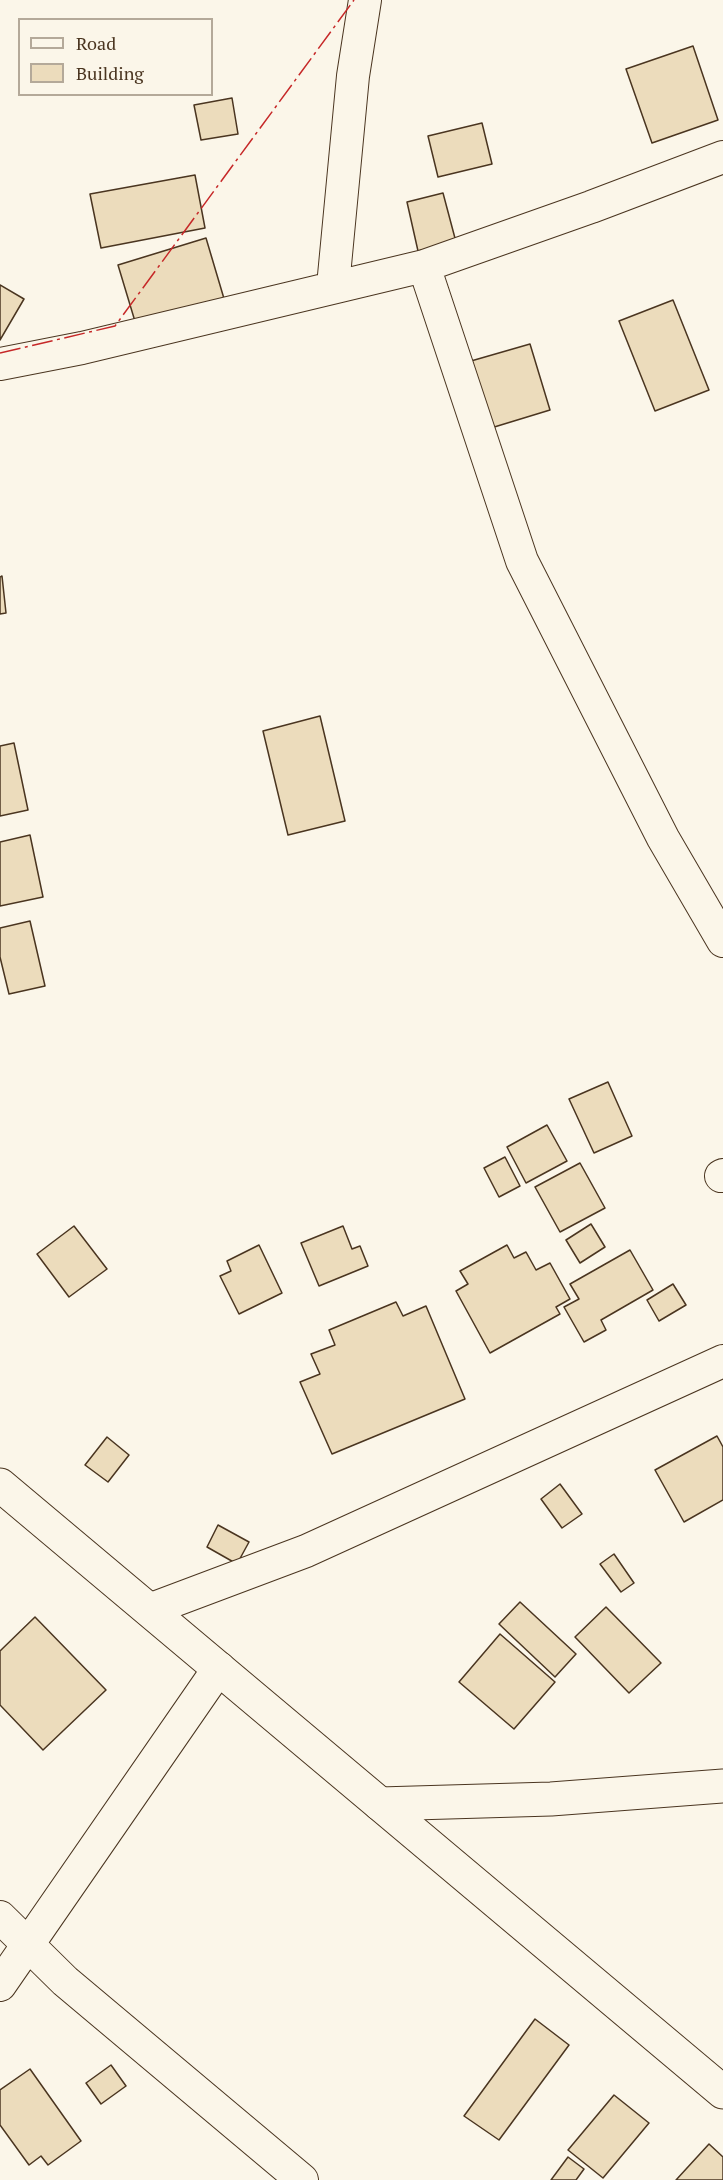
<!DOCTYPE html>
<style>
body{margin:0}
#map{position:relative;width:723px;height:2180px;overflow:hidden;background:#fbf6e9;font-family:"PT Serif",serif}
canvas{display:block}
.legend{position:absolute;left:18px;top:18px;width:195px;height:78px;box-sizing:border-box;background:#fbf6e9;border:2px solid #b4a999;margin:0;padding:8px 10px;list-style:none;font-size:18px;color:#4a3520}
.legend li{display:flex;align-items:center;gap:12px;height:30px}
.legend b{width:30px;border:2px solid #b4a999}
</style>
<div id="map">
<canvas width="723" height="2180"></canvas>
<ul class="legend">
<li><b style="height:8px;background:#fbf6e9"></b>Road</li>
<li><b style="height:16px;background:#ecdcbc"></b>Building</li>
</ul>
</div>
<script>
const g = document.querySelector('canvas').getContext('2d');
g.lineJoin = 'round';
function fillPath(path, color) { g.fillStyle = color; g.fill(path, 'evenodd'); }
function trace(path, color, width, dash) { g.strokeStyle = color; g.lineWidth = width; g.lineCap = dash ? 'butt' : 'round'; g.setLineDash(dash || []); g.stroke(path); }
const building = new Path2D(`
 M693,46L718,120L652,143L626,69Z
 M232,98L238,134L201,140L194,105Z
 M482,123L492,164L438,177L428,136Z
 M195,175L205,228L101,248L90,194Z
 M443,193L456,242L418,251L407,202Z
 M206,238L225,302L137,328L118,265Z
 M0,285L24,299L0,340Z
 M673,300L709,390L655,411L619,321Z
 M530,344L550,410L491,428L471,361Z
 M2,576L6,613L0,614V577Z
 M320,716L345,821L288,835L263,731Z
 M14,743L28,810L0,816V746Z
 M30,835L43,897L0,906V842Z
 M30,921L45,986L9,994L0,957V928Z
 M608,1082L632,1136L594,1153L569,1099Z
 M547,1125L567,1161L526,1183L507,1147Z
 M505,1157L520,1186L499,1197L484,1168Z
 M580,1163L605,1208L560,1232L535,1187Z
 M591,1224L605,1247L580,1263L566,1240Z
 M74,1226L107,1269L69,1297L37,1254Z
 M343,1226L352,1249L360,1246L368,1266L319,1286L301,1243Z
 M259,1245L282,1293L239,1314L220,1276L231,1271L227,1261Z
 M507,1245L514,1258L526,1252L536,1270L550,1263L570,1299L556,1307L560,1314L490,1353L456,1291L468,1284L460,1271Z
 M630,1250L653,1290L601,1320L606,1330L584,1342L564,1307L579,1299L570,1284Z
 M673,1284L686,1305L659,1321L647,1300Z
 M396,1302L403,1316L426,1306L465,1399L332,1454L300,1382L320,1374L311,1354L335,1345L329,1330Z
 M717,1436L723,1447V1500L684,1522L655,1470Z
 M107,1437L129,1455L108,1482L85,1465Z
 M560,1484L582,1514L562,1528L541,1499Z
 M218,1525L249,1542L237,1564L207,1547Z
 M614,1554L634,1583L621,1592L600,1564Z
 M520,1602L576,1654L555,1677L499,1624Z
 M606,1607L661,1663L629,1693L575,1637Z
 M35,1617L106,1690L43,1750L0,1705V1651Z
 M500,1634L555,1682L514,1729L459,1682Z
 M535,2019L569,2045L499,2140L464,2116Z
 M111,2065L126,2086L101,2104L86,2083Z
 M30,2069L81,2141L48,2165L41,2156L29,2165L0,2125V2090Z
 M614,2095L649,2123L603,2178L568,2150Z
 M709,2144L723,2157V2180H676Z
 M568,2157L584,2169L576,2180H551Z`);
fillPath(building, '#ecdcbc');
trace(building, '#4a3520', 1.5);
const street = new Path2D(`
 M424,266L522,561L663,838L723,941
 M333,286L353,76L365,0
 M0,364L82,348L424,266L591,207L723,157
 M721,1176L723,1175
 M149,1610L306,1551L723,1361
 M0,1917L65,1981L302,2180
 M0,1985L219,1668`);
const secondary = new Path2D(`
 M380,1804L551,1799L723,1786`);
const primary = new Path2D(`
 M0,1485L723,2092`);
trace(street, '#4a3520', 34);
trace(secondary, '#4a3520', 35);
trace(primary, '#4a3520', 35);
trace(street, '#fbf6e9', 32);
trace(secondary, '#fbf6e9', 33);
trace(primary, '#fbf6e9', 33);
trace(new Path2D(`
 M0,353L115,326L354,0`), '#c62828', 1.5, [21, 4.5, 3, 4.5]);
</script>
